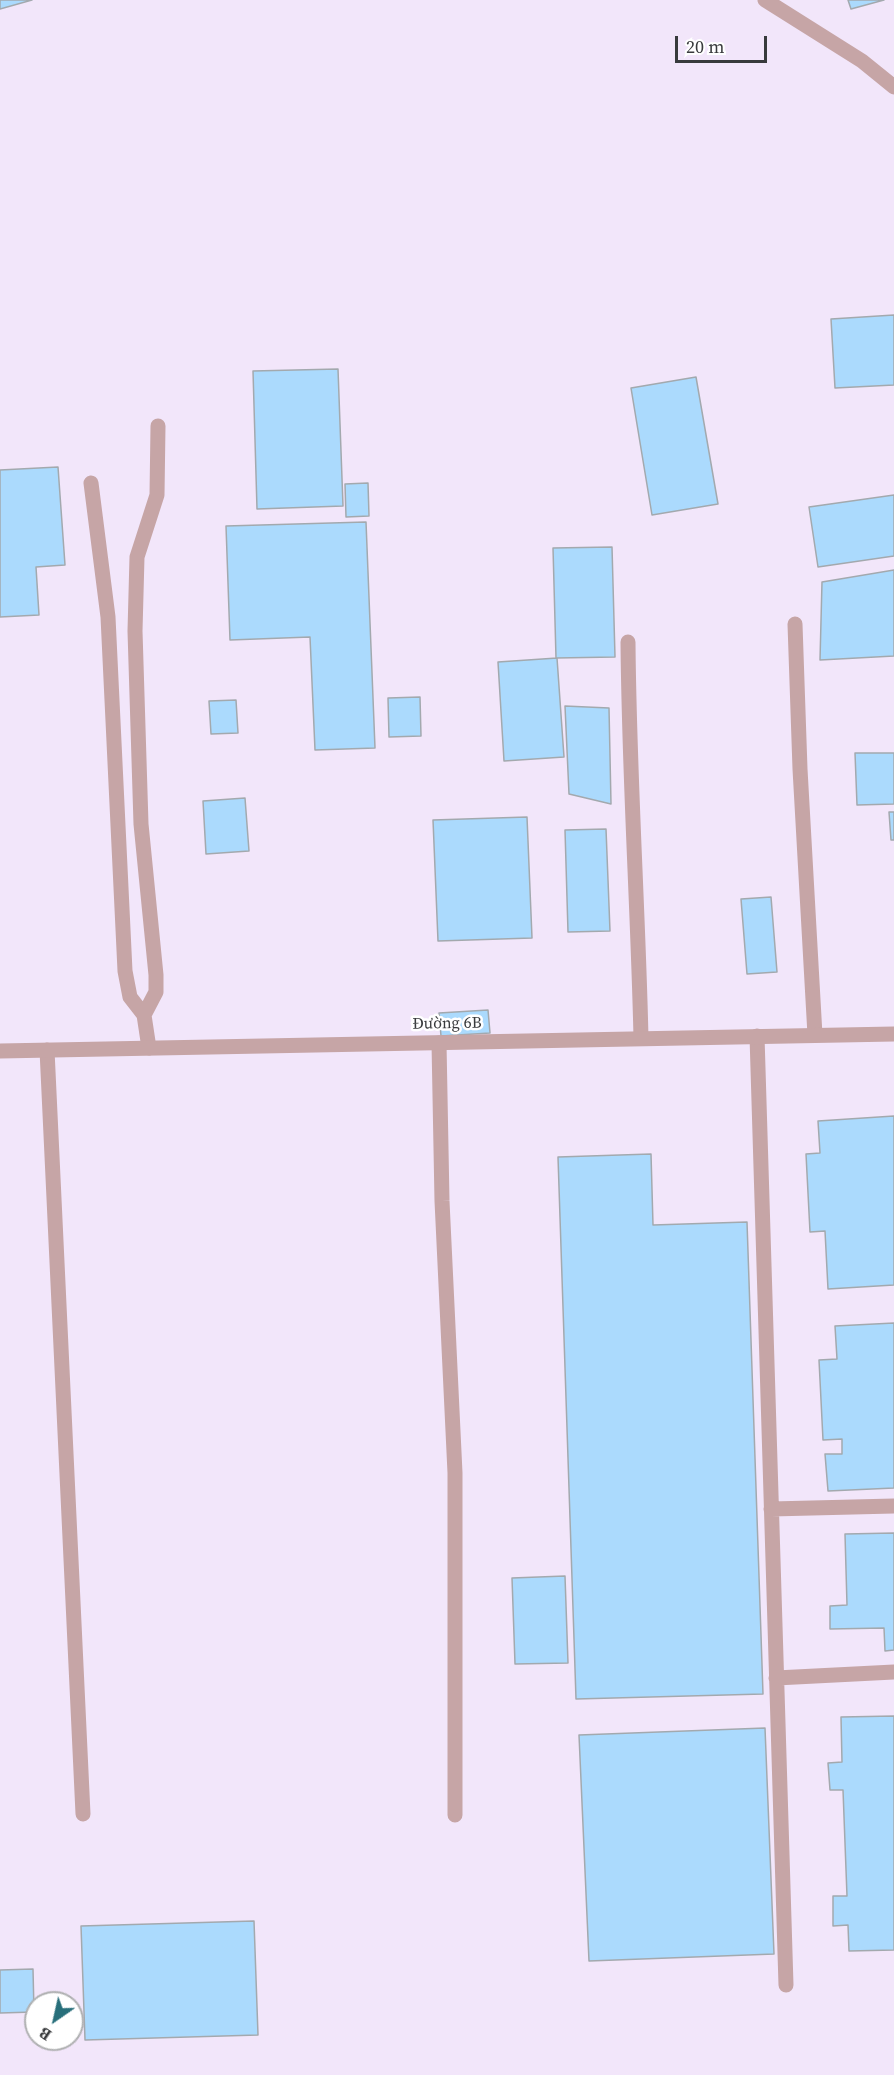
<!DOCTYPE html>
<meta charset="utf-8">
<style>
body{margin:0}
#map{position:relative;width:894px;height:2075px;overflow:hidden;background:#f0f6fb;font-family:"Source Serif 4",serif}
canvas{display:block}
.north{position:absolute;left:24px;top:1991px;width:60px;height:60px;box-sizing:border-box;background:#fff;border:2px solid #afb0b1;border-radius:50%;rotate:214deg;font-size:16px;font-weight:700;line-height:24px;text-align:center;color:#383a3c}
.north::after{content:'';display:block;margin:auto;width:21px;height:27px;background:#286f7b;clip-path:polygon(50% 0,100% 100%,50% 72%,0 100%)}
.scale{position:absolute;left:675px;top:36px;width:92px;height:27px;box-sizing:border-box;border:3px solid #383a3c;border-top:0;padding-left:8px;font-size:18px;line-height:21px;white-space:nowrap;color:#383a3c;-webkit-text-stroke:4px #fff;paint-order:stroke}
</style>
<div id="map">
<canvas width="894" height="2075"></canvas>
<div class="north">B</div>
<div class="scale">20 m</div>
</div>
<script>
const g = document.querySelector('canvas').getContext('2d');
g.lineJoin = 'round';
function fillPath(path, color) { g.fillStyle = color; g.fill(path, 'evenodd'); }
function trace(path, color, width, dash) { g.strokeStyle = color; g.lineWidth = width; g.lineCap = dash ? 'butt' : 'round'; g.setLineDash(dash || []); g.stroke(path); }
function write(font, color, halo, rows, align = 'center') {
  g.font = font + ' "Source Serif 4",serif'; g.lineWidth = 5; g.setLineDash([]); g.textBaseline = 'middle'; g.strokeStyle = halo; g.fillStyle = color; for (const [text, x, y, turn = 0] of rows) {
    g.save(); g.translate(x, y); g.rotate((+turn || 0) * Math.PI / 180); g.textAlign = isNaN(turn) ? turn : align; if (halo) g.strokeText(text, 0, 0); g.fillText(text, 0, 0); g.restore();
  }
}
fillPath(new Path2D(`
 M0,0H894V2075H0ZM36,2003H72V2039H36Z`), '#f2e6fa');
const building = new Path2D(`
 M0,0H32L0,9Z
 M848,0H884L851,9Z
 M894,315V385L835,388L831,319Z
 M338,369L343,506L257,509L253,371Z
 M696,377L718,504L652,515L631,388Z
 M58,467L65,565L36,567L39,615L0,617V470Z
 M368,483L369,516L346,517L345,484Z
 M894,495V556L818,567L809,507Z
 M366,522L375,748L315,750L310,637L230,640L226,526Z
 M612,547L615,657L556,658L553,548Z
 M894,570V656L820,660L822,582Z
 M557,658L564,757L504,761L498,662Z
 M420,697L421,736L389,737L388,698Z
 M236,700L238,733L211,734L209,701Z
 M565,706L609,708L611,804L569,794Z
 M855,753H894V804L857,805Z
 M245,798L249,851L206,854L203,801Z
 M889,812H894V840H891Z
 M527,817L532,938L438,941L433,820Z
 M606,829L610,931L568,932L565,830Z
 M771,897L777,972L747,974L741,899Z
 M488,1010L490,1033L441,1036L439,1013Z
 M894,1116V1285L828,1289L825,1231L810,1232L806,1154L820,1153L818,1121Z
 M651,1154L653,1225L747,1222L763,1694L576,1699L558,1157Z
 M894,1323V1488L828,1491L825,1454H842V1439L823,1440L819,1360L837,1359L835,1326Z
 M894,1533V1650L885,1651L884,1628L830,1629V1606L847,1605L845,1534Z
 M565,1576L568,1663L515,1664L512,1578Z
 M894,1716V1950L849,1951L848,1925L833,1926V1896H847L843,1790H830L828,1763L842,1762L841,1717Z
 M765,1728L774,1954L589,1961L579,1735Z
 M254,1921L258,2035L85,2040L81,1926Z
 M33,1969L34,2012L0,2013V1970Z`);
fillPath(building, '#abdafd');
trace(building, '#a3a9ae', 1.5);
trace(new Path2D(`
 M91,483L108,617L125,971L130,997L144,1015L149,1048
 M795,624L800,769L815,1035
 M628,642C629,774 638,906 641,1038
 M144,1015L156,992V975L141,824L135,631L137,557L157,495L158,426
 M757,1036L786,1985
 M439,1043L442,1201L455,1473V1815
 M47,1050L83,1814
 M771,1509L894,1506
 M776,1678L894,1672`), '#c6a5a6', 15);
trace(new Path2D(`
 M765,0L862,61L894,87
 M0,1051L894,1034`), '#c6a5a6', 15);
write('16px', '#383a3c', '#fff', [
 ["Đường 6B",447,1024,-1]
]);
</script>
